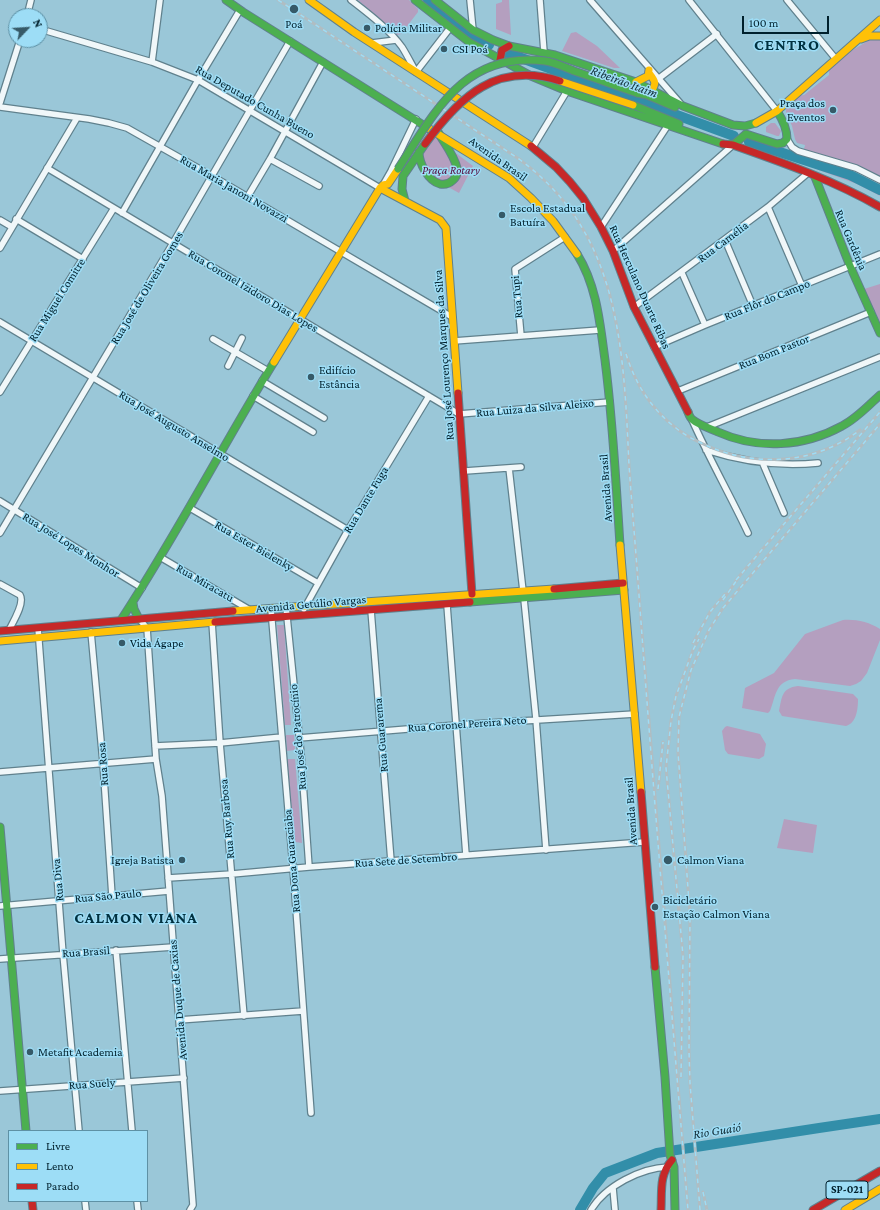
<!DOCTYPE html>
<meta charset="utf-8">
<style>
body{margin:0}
#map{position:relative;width:880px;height:1210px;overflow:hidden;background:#9ac7d8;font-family:"Crimson Pro",serif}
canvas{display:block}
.legend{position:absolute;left:8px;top:1130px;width:140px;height:72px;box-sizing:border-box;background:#9dddf6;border:1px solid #5e91a5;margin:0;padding:5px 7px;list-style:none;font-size:12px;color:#00202c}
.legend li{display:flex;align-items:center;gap:8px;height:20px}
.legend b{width:20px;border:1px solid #5e91a5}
.north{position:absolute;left:8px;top:8px;width:40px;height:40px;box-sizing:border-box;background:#9dddf6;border:1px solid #5e91a5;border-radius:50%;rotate:65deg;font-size:11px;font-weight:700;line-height:16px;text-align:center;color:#00202c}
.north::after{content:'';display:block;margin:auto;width:14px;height:18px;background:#365a68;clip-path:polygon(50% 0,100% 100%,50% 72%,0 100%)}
.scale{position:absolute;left:742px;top:16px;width:87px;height:18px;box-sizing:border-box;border:2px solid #00202c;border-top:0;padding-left:5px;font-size:12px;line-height:14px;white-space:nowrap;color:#00202c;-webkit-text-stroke:3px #9dddf6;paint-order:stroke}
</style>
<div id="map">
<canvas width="880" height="1210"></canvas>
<ul class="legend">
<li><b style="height:5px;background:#4caf50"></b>Livre</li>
<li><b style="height:5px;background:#ffc107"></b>Lento</li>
<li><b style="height:5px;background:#c62828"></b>Parado</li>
</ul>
<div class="north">N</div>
<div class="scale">100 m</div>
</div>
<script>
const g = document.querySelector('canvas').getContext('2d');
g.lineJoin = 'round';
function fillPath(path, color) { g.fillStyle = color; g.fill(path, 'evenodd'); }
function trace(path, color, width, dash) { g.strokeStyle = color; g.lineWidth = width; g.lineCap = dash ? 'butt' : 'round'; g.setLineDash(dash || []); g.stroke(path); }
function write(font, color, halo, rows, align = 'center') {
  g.font = font + ' "Crimson Pro",serif'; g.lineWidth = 3; g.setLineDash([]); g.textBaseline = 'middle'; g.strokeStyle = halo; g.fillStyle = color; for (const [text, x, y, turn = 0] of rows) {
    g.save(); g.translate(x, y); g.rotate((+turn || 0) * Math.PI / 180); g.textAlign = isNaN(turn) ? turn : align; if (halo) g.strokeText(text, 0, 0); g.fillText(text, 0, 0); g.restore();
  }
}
fillPath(new Path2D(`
 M358,0H409L418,9V12L401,34L397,35Z
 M502,0H509L511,35L496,29V4L502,2Z
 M576,32L597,46L620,68H614L562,51L571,33Z
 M871,39H875L880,40V182L871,176L803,153L805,145L797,143L795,139L792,126L786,113V107L796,96L804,95L829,75V67L838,59Z
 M771,123H775L781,131L779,136H777L766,132V127Z
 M428,132L473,166L459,193L439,182L415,161L418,144Z
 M798,159L858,181L880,193V196L857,184L797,162Z
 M880,284V322L864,289Z
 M843,620C856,619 869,622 880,629V640L867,673L861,681L856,684L850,686L795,679C775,681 776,696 770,711L768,713L742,708L745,688L774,673L805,634Z
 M277,625H284L291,725H285Z
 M798,686L853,694L858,699C858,708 857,723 846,726L782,716L779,711C782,698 781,688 798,686Z
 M727,726L760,734L766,744L764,756L759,759L728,754L725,750L722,731L725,727Z
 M286,735H294L295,750L287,751Z
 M287,759H295L302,843L295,842Z
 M784,819L817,825L813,853L777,848Z`), '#b49fbf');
trace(new Path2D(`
 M428,0L471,34L489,45
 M505,52L734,136
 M749,142L850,175L880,190
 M580,1210L593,1188L605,1173L657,1153L819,1128L880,1119`), '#328ea9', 10);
const street = new Path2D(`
 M351,0C369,14 389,29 402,47C407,55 411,63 416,72L450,28
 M470,0L473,30
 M540,0L544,52
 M590,0L680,103
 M689,0L777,111
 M787,0L835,58
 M27,16L31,0
 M40,29L152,62L198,80L380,188
 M372,43L396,40
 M152,62L160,0
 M658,79L717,34
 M0,103L20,40
 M0,107L89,119L109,123L127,128L212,176L452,317
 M787,139L792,147L798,151L856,168L880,180
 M533,147L567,91
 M270,159L319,186
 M47,168L459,414L610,402
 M383,185L391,171L416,119
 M248,196L270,159L323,62
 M768,207L802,286
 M122,213L198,80L240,10
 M16,219L83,259
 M0,220L12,227
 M601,227L668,125
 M725,240L753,306
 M0,248L77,118
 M613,251L733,145
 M682,273L705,325
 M634,307L768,207L808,173
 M0,322L348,530
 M521,336L515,269L565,237
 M213,339L268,371
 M454,341L600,330
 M654,347L705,325L880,254
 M228,366L242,338
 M262,381L324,418
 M678,391L871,312
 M0,392L114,208
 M253,396L313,432
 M692,420C709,458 730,495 748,533
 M707,427L880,357
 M706,450C743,462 779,467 818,463
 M763,464L784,513
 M509,468L523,591
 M465,471L521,467
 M0,501L142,588
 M190,508L318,583
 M0,533L173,243L290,41
 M160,557L250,610
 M0,584L20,595C25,603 13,622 9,630
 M524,599L536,719L546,850
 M447,605L466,855
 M286,607L301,754L309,867
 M271,609L293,868L311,1113
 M304,609L348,530L429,396
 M371,610L391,861
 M139,619L147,628L156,759L162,796L193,1205L190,1210
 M212,622L220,743L244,1016
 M38,628L63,954L79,1131
 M91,632L103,763L112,896
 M299,738L456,725L635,714
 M155,746L220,743L282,737
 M0,772L156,759
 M168,878L232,874L309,867L644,842
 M0,906L169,891
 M116,950L132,1131
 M0,959L173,947
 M179,1020L303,1011
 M0,1091L184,1078
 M613,1188L615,1210
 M85,1201L86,1210
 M137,1201L138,1210
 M591,1210C605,1186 641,1168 668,1167`);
const fast = new Path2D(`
 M226,0L243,12L428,128
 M415,0L469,42L531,76L567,91L723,144
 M435,0L473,30L493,40L509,46L555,55L636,82L683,106L733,125L745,126L756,123
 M637,93L647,95L675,107
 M633,105L679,124
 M730,144L733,145L746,134L777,144L783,143L787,139C787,128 783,120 777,111
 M419,152C419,163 428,181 440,184C450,186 459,177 457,168C454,155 444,143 438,132
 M815,177L850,266L880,333
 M405,201L402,189L403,176L425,144
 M577,254C597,286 600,324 605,360C613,422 616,483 620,545
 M688,412C689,415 691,419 693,420C699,425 710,428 718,432C758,450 804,447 842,426C856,419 868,406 880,395
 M470,602L624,590
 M133,603L134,609L139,619
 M121,620C176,536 222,447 274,362
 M0,827L26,1131
 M655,967L665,1077L670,1155L674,1167L675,1210`);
const slow = new Path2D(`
 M309,0L354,32L531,146
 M861,39L869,36H880
 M649,73C656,82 657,83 650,93
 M636,82L648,76L649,70
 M756,123L777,111L880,20
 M428,128L509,178L531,198L553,221L577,254
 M380,188L440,220L446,228L458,393
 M274,362L380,188L383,185L388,184L398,169
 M620,545L641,792
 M233,611L554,589
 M0,641L215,622
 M845,1210L880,1189`);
const jam = new Path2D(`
 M500,60L502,50L509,46
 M723,144L733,145C784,163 833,180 880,207
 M531,146L556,167L570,182L583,198L601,227L613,251L634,307L688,412
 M458,393L472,594
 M554,589L623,583
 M215,622L470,602
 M0,631L233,611
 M641,792L655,967
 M32,1201L33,1210
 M661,1210C662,1191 659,1175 672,1160
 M813,1210L880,1171`);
trace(street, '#60818d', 8);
trace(fast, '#60818d', 9);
trace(slow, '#60818d', 9);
trace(jam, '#60818d', 9);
trace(street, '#f0f7f9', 5.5);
trace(fast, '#4caf50', 7);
trace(slow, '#ffc107', 7);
trace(jam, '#c62828', 7);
const rail = new Path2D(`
 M278,0L519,159C528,166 536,172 544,180C572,206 592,240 604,276C624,335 626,403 629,465C632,508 636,552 639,595C654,800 671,1005 688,1210
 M626,354C635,383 651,409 676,428C683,434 691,438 699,442C751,468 813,466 860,430
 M736,580L880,412
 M723,600L739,577
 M693,643L710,612L725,594
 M658,789L663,742
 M681,1077L683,956L666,768L671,721L676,696L693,650L699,639
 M703,1192L707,1210
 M700,1210L690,1083L689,1051L690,916L678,752L679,717L691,670L709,630L723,608L880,424`);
trace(rail, '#b0bdc2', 3);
trace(rail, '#9dddf6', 1.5, [4.5]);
const fastBridge = new Path2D(`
 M398,169C435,112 464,51 545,61C554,62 564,67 574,71C595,78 616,86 637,93`);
const slowBridge = new Path2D(`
 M560,81L633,105`);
const jamBridge = new Path2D(`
 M425,144C460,96 497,61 560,81`);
trace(fastBridge, '#60818d', 9, []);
trace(slowBridge, '#60818d', 9, []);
trace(jamBridge, '#60818d', 9, []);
trace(fastBridge, '#4caf50', 7);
trace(slowBridge, '#ffc107', 7);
trace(jamBridge, '#c62828', 7);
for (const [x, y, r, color] of [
 [294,9,5,"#365a68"],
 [367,28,4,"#365a68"],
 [444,49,4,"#365a68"],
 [833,110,4,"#365a68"],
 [502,215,4,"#365a68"],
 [311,377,4,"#365a68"],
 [122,643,4,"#365a68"],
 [182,860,4,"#365a68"],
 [668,860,5,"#365a68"],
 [655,907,4,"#365a68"],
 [30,1052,4,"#365a68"]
]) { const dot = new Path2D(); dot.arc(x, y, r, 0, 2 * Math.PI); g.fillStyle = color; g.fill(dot); trace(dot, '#9dddf6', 1.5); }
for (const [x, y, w] of [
 [847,1190,42]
]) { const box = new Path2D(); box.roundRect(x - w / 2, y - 9, w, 18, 3); g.fillStyle = '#9dddf6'; g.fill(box); trace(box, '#00202c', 1); }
write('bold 11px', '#00202c', null, [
 ["SP-021",847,1190]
]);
write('12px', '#00202c', '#9dddf6', [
 ["Poá",294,24,"center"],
 ["Polícia Militar",375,28],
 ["CSI Poá",452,49],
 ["Praça dos",825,103,"right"],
 ["Eventos",825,117,"right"],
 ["Escola Estadual",510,208],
 ["Batuíra",510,222],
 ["Edifício",319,370],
 ["Estância",319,384],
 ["Vida Ágape",130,643],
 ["Igreja Batista",174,860,"right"],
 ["Calmon Viana",677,860],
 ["Bicicletário",663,900],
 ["Estação Calmon Viana",663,914],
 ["Metafit Academia",38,1052]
], 'left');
write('12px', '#00202c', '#9dddf6', [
 ["Rua Deputado Cunha Bueno",255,102,30],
 ["Avenida Brasil",498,159,35],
 ["Rua Maria Janoni Novazzi",234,189,30],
 ["Rua Gardênia",851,240,67],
 ["Rua Camélia",723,242,-37],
 ["Rua Herculano Duarte Ribas",640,287,66],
 ["Rua José de Oliveira Gomes",147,288,-59],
 ["Rua Coronel Izidoro Dias Lopes",253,291,31],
 ["Rua Tupi",517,297,-95],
 ["Rua Miguel Comitre",57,300,-58],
 ["Rua Flôr do Campo",767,300,-22],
 ["Rua Bom Pastor",774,352,-22],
 ["Rua José Lourenço Marques da Silva",444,355,-94],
 ["Rua Luiza da Silva Aleixo",535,408,-5],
 ["Rua José Augusto Anselmo",174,426,31],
 ["Avenida Brasil",606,488,-94],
 ["Rua Dante Fuga",366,500,-59],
 ["Rua José Lopes Monhor",71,545,32],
 ["Rua Ester Bielenky",254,546,30],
 ["Rua Miracatu",205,583,30],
 ["Avenida Getúlio Vargas",311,604,-5],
 ["Rua Coronel Pereira Neto",467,724,-4],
 ["Rua Guararema",381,735,-95],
 ["Rua José do Patrocínio",298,737,-95],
 ["Rua Rosa",103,764,-94],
 ["Avenida Brasil",631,811,-94],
 ["Rua Ruy Barbosa",227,819,-95],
 ["Rua Sete de Setembro",406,860,-4],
 ["Rua Dona Guaraciaba",292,861,-95],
 ["Rua Diva",58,880,-95],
 ["Rua São Paulo",108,896,-5],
 ["Rua Brasil",86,952,-4],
 ["Avenida Duque de Caxias",178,1000,-95],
 ["Rua Suely",92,1084,-4]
]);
write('italic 12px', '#560d3e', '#9dddf6', [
 ["Praça Rotary",451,170]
]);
write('italic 13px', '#122e38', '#9dddf6', [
 ["Ribeirão Itaim",624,82,20],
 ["Rio Guaió",717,1131,-9]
]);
g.letterSpacing = '1px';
write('bold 16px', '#003140', '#9dddf6', [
 ["CENTRO",787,45],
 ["CALMON VIANA",136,918]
]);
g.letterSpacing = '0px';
</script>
